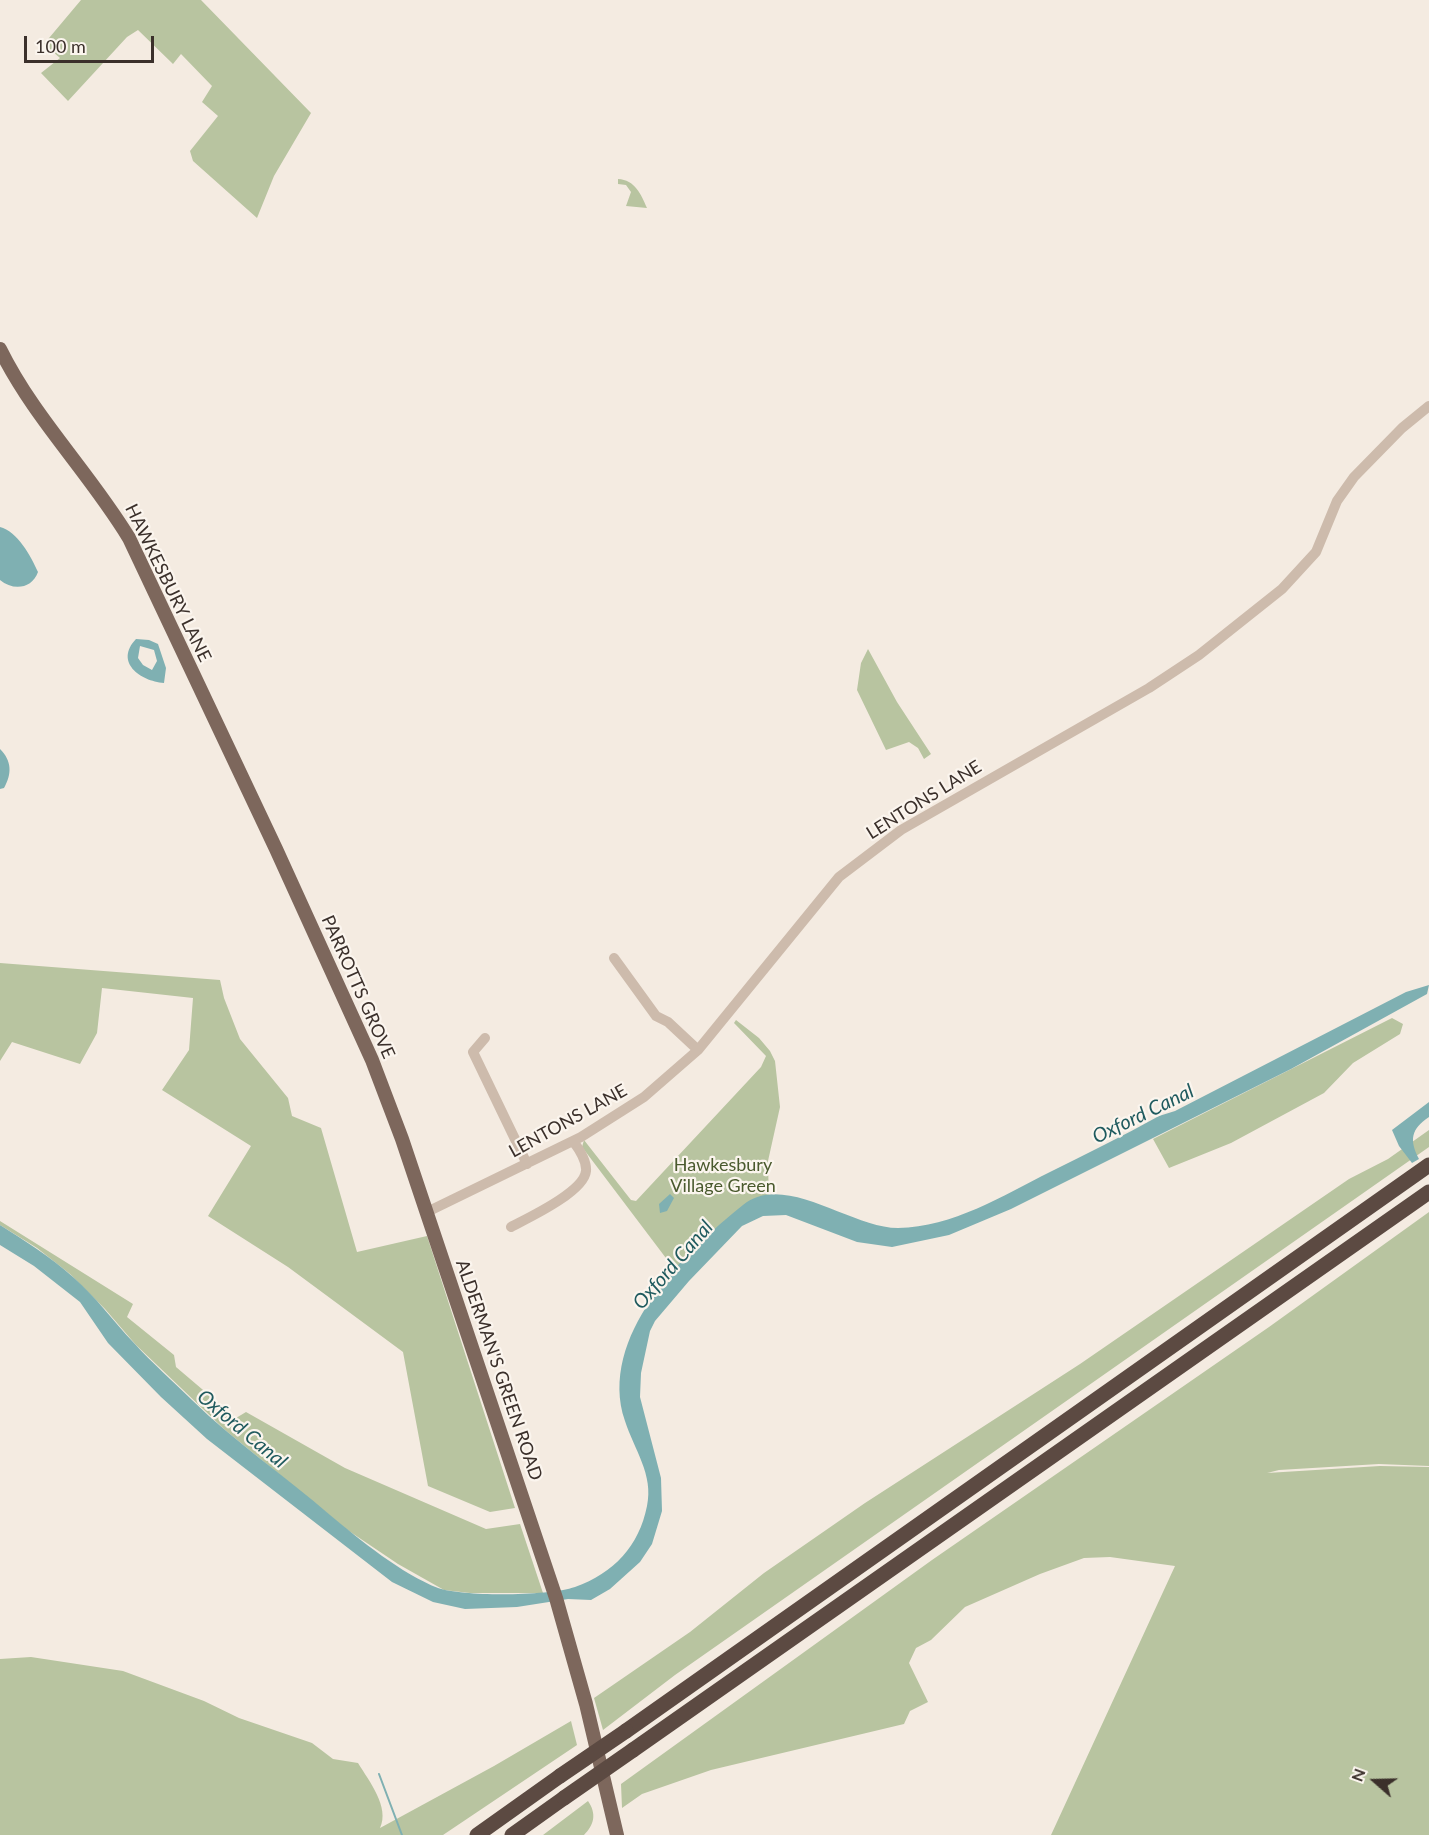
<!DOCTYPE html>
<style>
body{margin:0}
#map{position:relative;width:1429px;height:1835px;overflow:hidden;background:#f4ebe1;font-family:Lato,sans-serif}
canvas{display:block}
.north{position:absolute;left:1345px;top:1751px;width:60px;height:60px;-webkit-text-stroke:4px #fbf5ee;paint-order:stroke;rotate:290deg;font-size:16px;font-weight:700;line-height:24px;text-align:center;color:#3b302b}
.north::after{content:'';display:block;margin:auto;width:21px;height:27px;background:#3b302b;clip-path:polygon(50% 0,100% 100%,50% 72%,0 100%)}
.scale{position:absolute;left:24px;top:36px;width:130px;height:27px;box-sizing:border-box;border:3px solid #3b302b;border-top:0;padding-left:8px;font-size:18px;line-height:21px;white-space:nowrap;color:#3b302b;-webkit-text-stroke:4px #fbf5ee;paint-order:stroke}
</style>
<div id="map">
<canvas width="1429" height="1835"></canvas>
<div class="north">N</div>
<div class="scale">100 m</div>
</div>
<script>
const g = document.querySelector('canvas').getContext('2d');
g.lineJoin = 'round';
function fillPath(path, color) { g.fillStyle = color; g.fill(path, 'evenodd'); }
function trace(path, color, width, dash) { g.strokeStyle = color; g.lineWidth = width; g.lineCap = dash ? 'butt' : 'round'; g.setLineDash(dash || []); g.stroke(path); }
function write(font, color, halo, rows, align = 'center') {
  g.font = font + ' Lato,sans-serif'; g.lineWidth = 4.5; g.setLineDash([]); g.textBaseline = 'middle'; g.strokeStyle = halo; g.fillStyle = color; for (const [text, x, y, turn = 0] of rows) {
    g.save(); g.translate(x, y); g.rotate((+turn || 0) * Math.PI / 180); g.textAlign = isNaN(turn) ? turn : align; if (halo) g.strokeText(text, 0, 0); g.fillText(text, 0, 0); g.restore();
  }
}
fillPath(new Path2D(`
 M81,0H201L311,113L274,176L257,218L193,161L190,151L218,116L202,102L212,86L181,54L173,64L138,30L127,37L68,101L41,73L60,58L44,44Z
 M618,179C635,180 641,194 647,208L626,206L631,192L626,185L618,184Z
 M868,649L897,702L931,754L924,759L918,748L909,742L886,750L857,690L861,663Z
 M0,963L220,980L224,998L240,1039L288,1098L292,1116L321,1128L357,1252L427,1236L515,1508L490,1512L428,1486L403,1352L288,1267L208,1216L251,1146L162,1090L189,1050L193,998L102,988L97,1033L80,1064L12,1042L0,1061Z
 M1392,1018L1403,1024L1400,1034L1353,1063L1324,1093L1231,1143L1169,1168L1153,1139Z
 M736,1020L759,1038L770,1051L775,1061L780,1107L768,1161L769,1205L764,1206L681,1278L582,1147L584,1140L631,1200L636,1201L761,1067L766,1056L734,1023Z
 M1429,1130V1147L675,1675L603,1730L594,1698L690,1632L764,1573L865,1503L1080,1364L1349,1179L1388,1159Z
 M1429,1212V1466L1379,1464L1279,1470L1267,1473L1380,1466L1429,1467V1835H1051L1175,1566L1110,1557L1084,1558L1040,1574L965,1607L931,1640L916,1648L909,1663L928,1702L910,1711L904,1724L711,1770L642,1794L622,1808L621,1784L932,1560L1269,1327Z
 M0,1221L133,1304L127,1317L174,1355L176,1367L236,1418L246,1412L345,1468L486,1529L520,1524L543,1593H470L444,1590L398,1564L346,1529L225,1430L136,1345L105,1309L70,1274L37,1248L0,1225Z
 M31,1657L123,1671L204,1701L239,1718L312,1743L333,1759L358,1763C369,1781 390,1807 380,1828L494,1766L571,1721L577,1745L443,1835H0V1659Z
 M588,1801C597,1814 594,1825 584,1835H543Z`), '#b8c4a0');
fillPath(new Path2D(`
 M0,527C17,531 31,556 38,572C32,589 13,591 0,580Z
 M136,639L149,640L158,644L166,668L164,683C140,681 114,662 136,639ZM140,646L154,650L157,661L152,670L143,665L138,658Z
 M0,749C12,761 12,774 4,788L0,789Z
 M1429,985L1427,994L1291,1069L1011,1209L949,1235L892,1247L857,1242L786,1215L763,1216L742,1226L689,1281L655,1321L650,1331L641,1373L640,1397L661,1478L662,1511L652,1544L640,1562L610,1589L591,1600L568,1599L517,1607L465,1609L433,1602L392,1582L207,1439L161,1397L108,1343L80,1302L34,1266L0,1245V1225C25,1241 51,1257 73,1277C96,1297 113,1321 134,1343C152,1363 173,1381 192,1400C235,1442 285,1476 330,1515C360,1540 402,1574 438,1588C464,1597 549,1596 575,1587C614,1573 639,1546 647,1506C654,1475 634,1449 625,1421C597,1337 684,1252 743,1205C784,1171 851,1228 898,1228C953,1227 1002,1196 1050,1172C1086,1154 1123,1136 1159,1116L1175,1111L1406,992Z
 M1429,1102V1117C1411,1129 1409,1140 1419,1159L1412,1163L1399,1146L1392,1130Z
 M670,1194L674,1198L667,1211L660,1213L659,1204Z`), '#7fb0b2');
trace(new Path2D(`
 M379,1774L402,1835`), '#7fb0b2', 2);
trace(new Path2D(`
 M614,958L656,1016L668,1022L698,1050
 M485,1038L473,1052L527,1164
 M427,1212L581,1137L644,1097L698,1050L839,877L901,830L1149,688L1199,655L1282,589L1316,552L1337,501L1354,477L1402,428L1429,406
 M511,1227C528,1218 584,1192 586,1171C587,1161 579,1149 573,1141`), '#cdbbac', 10);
trace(new Path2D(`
 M0,349C34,418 89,472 129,538L276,849L372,1060L402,1139L556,1598L586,1704L617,1835`), '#7d675c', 14);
trace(new Path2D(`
 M626,1731L1429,1165
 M633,1750L1429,1192
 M477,1835L560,1776
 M512,1835L564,1798`), '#5c4a42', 15);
trace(new Path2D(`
 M560,1776L626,1731
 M564,1798L633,1750`), '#5c4a42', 15);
write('18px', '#3b302b', '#fbf5ee', [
 ["HAWKESBURY LANE",168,583,64],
 ["LENTONS LANE",924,800,-32],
 ["PARROTTS GROVE",358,987,66],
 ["LENTONS LANE",568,1121,-29],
 ["ALDERMAN'S GREEN ROAD",499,1370,71]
]);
write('18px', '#4a5a2e', '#fbf5ee', [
 ["Hawkesbury",723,1165],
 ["Village Green",723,1186]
]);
write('italic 20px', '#1f5a5e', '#fbf5ee', [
 ["Oxford Canal",1143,1114,-26],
 ["Oxford Canal",673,1265,-49],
 ["Oxford Canal",242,1429,40]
]);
</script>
